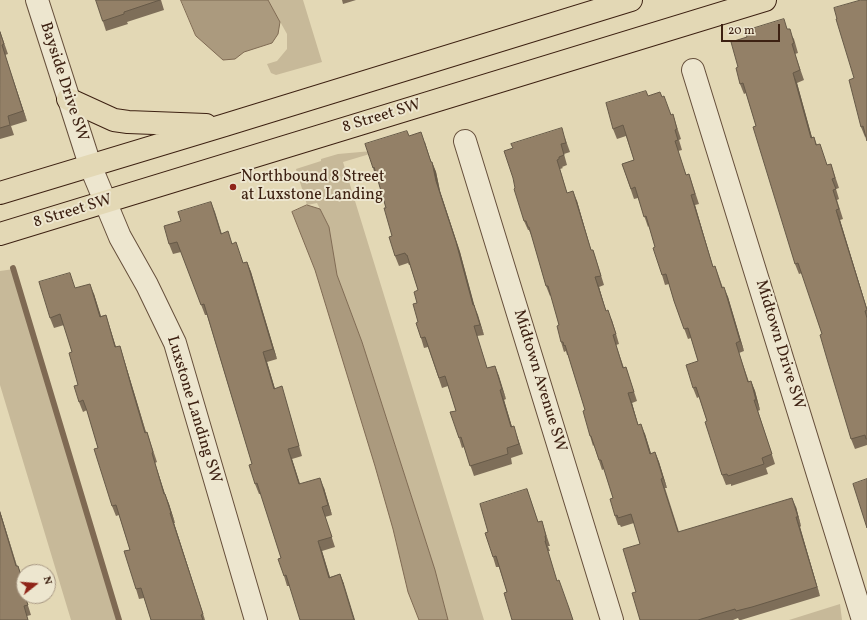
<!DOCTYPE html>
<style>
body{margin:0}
#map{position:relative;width:867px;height:620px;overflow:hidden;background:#e3d8b5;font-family:Vollkorn,serif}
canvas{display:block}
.north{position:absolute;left:16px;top:564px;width:40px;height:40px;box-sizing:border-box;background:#ede6cf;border:1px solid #a79783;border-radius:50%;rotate:73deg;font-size:11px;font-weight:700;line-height:16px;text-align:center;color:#3d2112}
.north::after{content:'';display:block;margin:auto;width:14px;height:18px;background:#8f2418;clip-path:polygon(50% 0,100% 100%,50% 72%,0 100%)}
.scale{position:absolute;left:721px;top:24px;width:59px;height:18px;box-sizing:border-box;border:2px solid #3d2112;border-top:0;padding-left:5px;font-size:12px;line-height:14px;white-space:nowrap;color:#3d2112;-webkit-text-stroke:3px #ede6cf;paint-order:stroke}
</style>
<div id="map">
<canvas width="867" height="620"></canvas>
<div class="north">N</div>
<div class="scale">20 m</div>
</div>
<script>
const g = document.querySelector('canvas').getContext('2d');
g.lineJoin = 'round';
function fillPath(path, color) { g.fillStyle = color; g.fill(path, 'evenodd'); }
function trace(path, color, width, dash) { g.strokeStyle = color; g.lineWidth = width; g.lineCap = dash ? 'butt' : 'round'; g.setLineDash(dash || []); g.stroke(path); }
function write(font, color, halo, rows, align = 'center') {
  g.font = font + ' Vollkorn,serif'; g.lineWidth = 4; g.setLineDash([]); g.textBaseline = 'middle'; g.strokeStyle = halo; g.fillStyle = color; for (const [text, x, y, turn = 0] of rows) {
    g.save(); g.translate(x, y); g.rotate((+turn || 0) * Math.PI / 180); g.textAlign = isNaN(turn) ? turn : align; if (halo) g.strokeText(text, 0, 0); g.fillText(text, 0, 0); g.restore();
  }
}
fillPath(new Path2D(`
 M268,0H303L322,62L276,75L271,73L267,64L277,61L287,49V34Z
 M383,150L343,162L484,620H448L435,570L362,342L337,275L329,227L317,203L307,205L296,169L321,161V159L338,154Z
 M14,269L120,620H71L0,385V271Z
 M840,604L842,620H789Z`), '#c7b999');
const water = new Path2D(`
 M181,0H268L280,22L278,34L272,43L244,52L235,59L223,60L196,36Z
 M307,205L320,209L329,227L337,275L362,342L435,570L448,620H419L408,592L393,529L375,466L315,270L292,212Z`);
fillPath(water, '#ab9a7e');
trace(water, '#7f6a53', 1);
trace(new Path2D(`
 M13,268L119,620`), '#7f6a53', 6);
const minor = new Path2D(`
 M37,0L90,165L120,237L147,285L175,343L256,620
 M693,70L863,620
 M465,141L612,620`);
const major = new Path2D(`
 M68,99L114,120L128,122L206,125
 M0,193L225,125L631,0
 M0,234L765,0`);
trace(minor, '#664f3b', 24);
trace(major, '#3d2112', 24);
trace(minor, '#ede6cf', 22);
trace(major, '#e3d8b5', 22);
fillPath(new Path2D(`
 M96,0H161L164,10L127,22L128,24L106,31Z
 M342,0H356L343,4Z
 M861,0L866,136L865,137L861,127L854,78Z
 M787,29L794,39L798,53L795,54L804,80L797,83L812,138L814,137L817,145L827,165L831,164L839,188L836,189L839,199L837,200L843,219L840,220L867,309V445L855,449L851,439L822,334L802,273L799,274L795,264L756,126L746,93L744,94L740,84L738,67L747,37Z
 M0,31L8,54L5,55L27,121L11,126L14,135L0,139Z
 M648,96L662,97L671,115L673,114L676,124L681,139L679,140L682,150L678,151L686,175L689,174L699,204L695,205L713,267L715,266L723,288L728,297L744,351L739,353L749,382L751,381L755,391L760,410L758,411L775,464L766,468L768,474L731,486V484L726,485L722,475L707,421L699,397L697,398L693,388L698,361L691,338L688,339L674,301L669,284L665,285L662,275L655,247L649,226L648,227L638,198L634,199L622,164L634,160L626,136L617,139L613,129Z
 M565,138L570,152L564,154L567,165L562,167L563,168L560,169L567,193L577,201L591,250H593L596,259L604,285L599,287L606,311L612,320L619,344L616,345L624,368L626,367L637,401L632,403L638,425L645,434L651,454L655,452L659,462L667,488H665L679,532L796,507L801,526L800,527L820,596L741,620H739L738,618L733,620H640L636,592L640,544L634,523L621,527L620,525H618L615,516L613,498L604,469L602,470L594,445L593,446L590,436L585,410L568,355H567L566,351L564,352L561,342L559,325L551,295L550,296L546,286L532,237L529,230H528L524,221L515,188Z
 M425,142L431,162H432L436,172L440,191L460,252L474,305L484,335L477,336L487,368L495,366L506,399L504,400L512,427L517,436L523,454L511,458L512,464L474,476L464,447L462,448L459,438L456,411L448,386L442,388L428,347L424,348L421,338L418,322L417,303L418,290L410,265H409L408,263L399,266L395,256L392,236L386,208L377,177L376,178L373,168Z
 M211,202L221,234L233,244L243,263L247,262L251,272L277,359L267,362L275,389L285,397L302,456L292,459L300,484L324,488L332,515L325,517L335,547L322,551L330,577L340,574L344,584L289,586H287L284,576L281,558L261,494H259L255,484L252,464L207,315H205L181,252L173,254L169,244L181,221Z
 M75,288L94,294L101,316L106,315L116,347L120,346L123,356L146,432H147L157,462L155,463L165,494L169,504L175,523H174L205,620H151L144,598L139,599L136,589L130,550L119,515L116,516L112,506L98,448L87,410L83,412L79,402L78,385L72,352L64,325L54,328L50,318Z
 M527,489L538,522L542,521L545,531L550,546H548L550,551H548L557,581L507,592L499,567H496L493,557L488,532Z
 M0,511L17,566H18L24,583V596H25L31,615L27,616L0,620Z`), '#7e6e59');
fillPath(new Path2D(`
 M2,45L5,55L27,121L23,111Z
 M793,73L797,83L815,148L811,138Z
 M421,132L434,171L432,162L436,172L440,191L460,252L477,315L473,305Z
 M573,191L577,201L594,260L591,250Z
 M691,195L695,205L716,277L713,267Z
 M211,202L215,212L225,244L221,234Z
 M836,210L840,220L867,309V311Z
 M247,262L251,272L277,359L273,349Z
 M595,277L599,287L609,321L606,311Z
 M90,284L94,294L104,327L100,317Z
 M724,287L728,297L744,351L740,341Z
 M474,305L478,315L484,335L480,325Z
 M106,315L109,325L119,357L115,347Z
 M120,346L123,356L136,399L149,443L132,389Z
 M263,352L267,362L278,399L274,389Z
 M495,366L499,376L506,399L502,389Z
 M751,381L755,391L760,410L756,400Z
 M500,390L504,400L515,437L511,427Z
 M628,393L632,403L641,435L638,425Z
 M641,424L645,434L654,463L650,454Z
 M514,426L517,436L523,454L519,444Z
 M288,449L292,459L303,494L299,484Z
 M655,452L659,462L667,488L663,478Z
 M152,453L155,463L168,504L164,494Z
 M320,478L324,488L332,515L328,505Z
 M165,494L169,504L175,523L171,513Z
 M792,498L796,507L801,526L798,517Z
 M0,511L20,576L0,513Z
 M170,513L174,523L205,620L203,614Z
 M796,517L800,527L820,596L817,587Z
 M318,541L322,551L333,588L329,578Z
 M340,574L344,584L355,620H354Z`), '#675a48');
const building = new Path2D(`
 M96,0H160L124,12V14L103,21Z
 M861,0H867V141L863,126L861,127L849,80L854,78L836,19H837L834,8Z
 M784,19L787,29H790L794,43L792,44L800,70L793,73L811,138L814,137L816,145L820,144L827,165L831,164L835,178L832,179L836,189L833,190L839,209L836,210L867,310L865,311L867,318V439H866L865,435L851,439L827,359L820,335L822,334L798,263L795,264L753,127L756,126L743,83L740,84L736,68L738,67L731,42L747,37L745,31Z
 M0,32L4,44L2,45L23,111L8,116L10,125L0,128Z
 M646,91L648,96L660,92L662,97L664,96L671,115L673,114L677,129L675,130L678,140L675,141L686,175L689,174L695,194L691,195L713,267L715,266L722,288L724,287L740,341L736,343L748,382L751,381L756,400H754L772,454L762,458L764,464L728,476L727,474L722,475L705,422L707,421L696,387L693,388L686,365L698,361L688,328L684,329L674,301L666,274L662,275L653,248L655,247L646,216L644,217L635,187L631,189L622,164L634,160L623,125L613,129L606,103Z
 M562,128L566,143L561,144L564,155L559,157V159L557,160L567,193L573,191L591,250H593L601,276L595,277L606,311L608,310L616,334L613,335L623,368L626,367L634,392L628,393L638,425L641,424L650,454L655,452L663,478L661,479L678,532L792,498L798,517H796L817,587L752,607L736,611L735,609L698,620H640L632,593L636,592L635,589L623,549L640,544L631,514L618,518L617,515L615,516L610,499L613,498L601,460H599L591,436H590L583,411L585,410L565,345L564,346L563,342H561L557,326L559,325L548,286H546L529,227H528L526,221H524L514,189L515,188L513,178L504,151L513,148L511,144Z
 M407,131L409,136L421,132L431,162H432L436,181L456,242L473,305H474L480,325L474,326L487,368L495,366L502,389L500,390L511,427L514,426L519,444L507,448L508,454L470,466L461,437L459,438L450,412L456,411L445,376L439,378L425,337L421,338L416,323L418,322L413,304L417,303L414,292L418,290L407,255H406L405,253L395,256L389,237L392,236L384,208H386L374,167L373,168L365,144Z
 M211,202L221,234L228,231L232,244L236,242L243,263L247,262L273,349L263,352L274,389L282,386L299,446L288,449L299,484L320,478L328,505L322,507L332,537L318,541L329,578L340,574L354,620H300L286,575L284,576L278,559L281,558L257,483L255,484L249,465L252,464L204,304L201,305L177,242L169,244L164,226L181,221L178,212Z
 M70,273L75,288L90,284L100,317L106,315L115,347L120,346L132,389L145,433L147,432L153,452L152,453L164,494H165L171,513H170L203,614L201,615L203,620H151L141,588L136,589L124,551L130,550L116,505L112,506L94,449L98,448L87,411L83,400L79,402L74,386L78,385L69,353L72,352L60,314L50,318L39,282Z
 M867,479V528L853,484Z
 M527,489L538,522L542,521L546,536H545L546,541H545L557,581L559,580L569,608L573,620H512L504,593L507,592L496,556L493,557L485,533L488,532L480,504Z
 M0,513L16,566H18L24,585L22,586L24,594V596H25L28,605L24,606L28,620H0Z`);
fillPath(building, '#938067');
trace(building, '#675a48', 1);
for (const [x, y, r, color] of [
 [233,187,4,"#8f2418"]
]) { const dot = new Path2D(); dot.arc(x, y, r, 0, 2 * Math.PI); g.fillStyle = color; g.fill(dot); trace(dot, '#ede6cf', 1.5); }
write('16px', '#3d2112', '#ede6cf', [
 ["Bayside Drive SW",63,82,72],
 ["8 Street SW",382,117,-17],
 ["8 Street SW",73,212,-17],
 ["Midtown Drive SW",779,345,73],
 ["Midtown Avenue SW",539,381,73],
 ["Luxstone Landing SW",193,410,73]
]);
write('16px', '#3d2112', '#ede6cf', [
 ["Northbound 8 Street",241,178],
 ["at Luxstone Landing",241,196]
], 'left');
</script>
